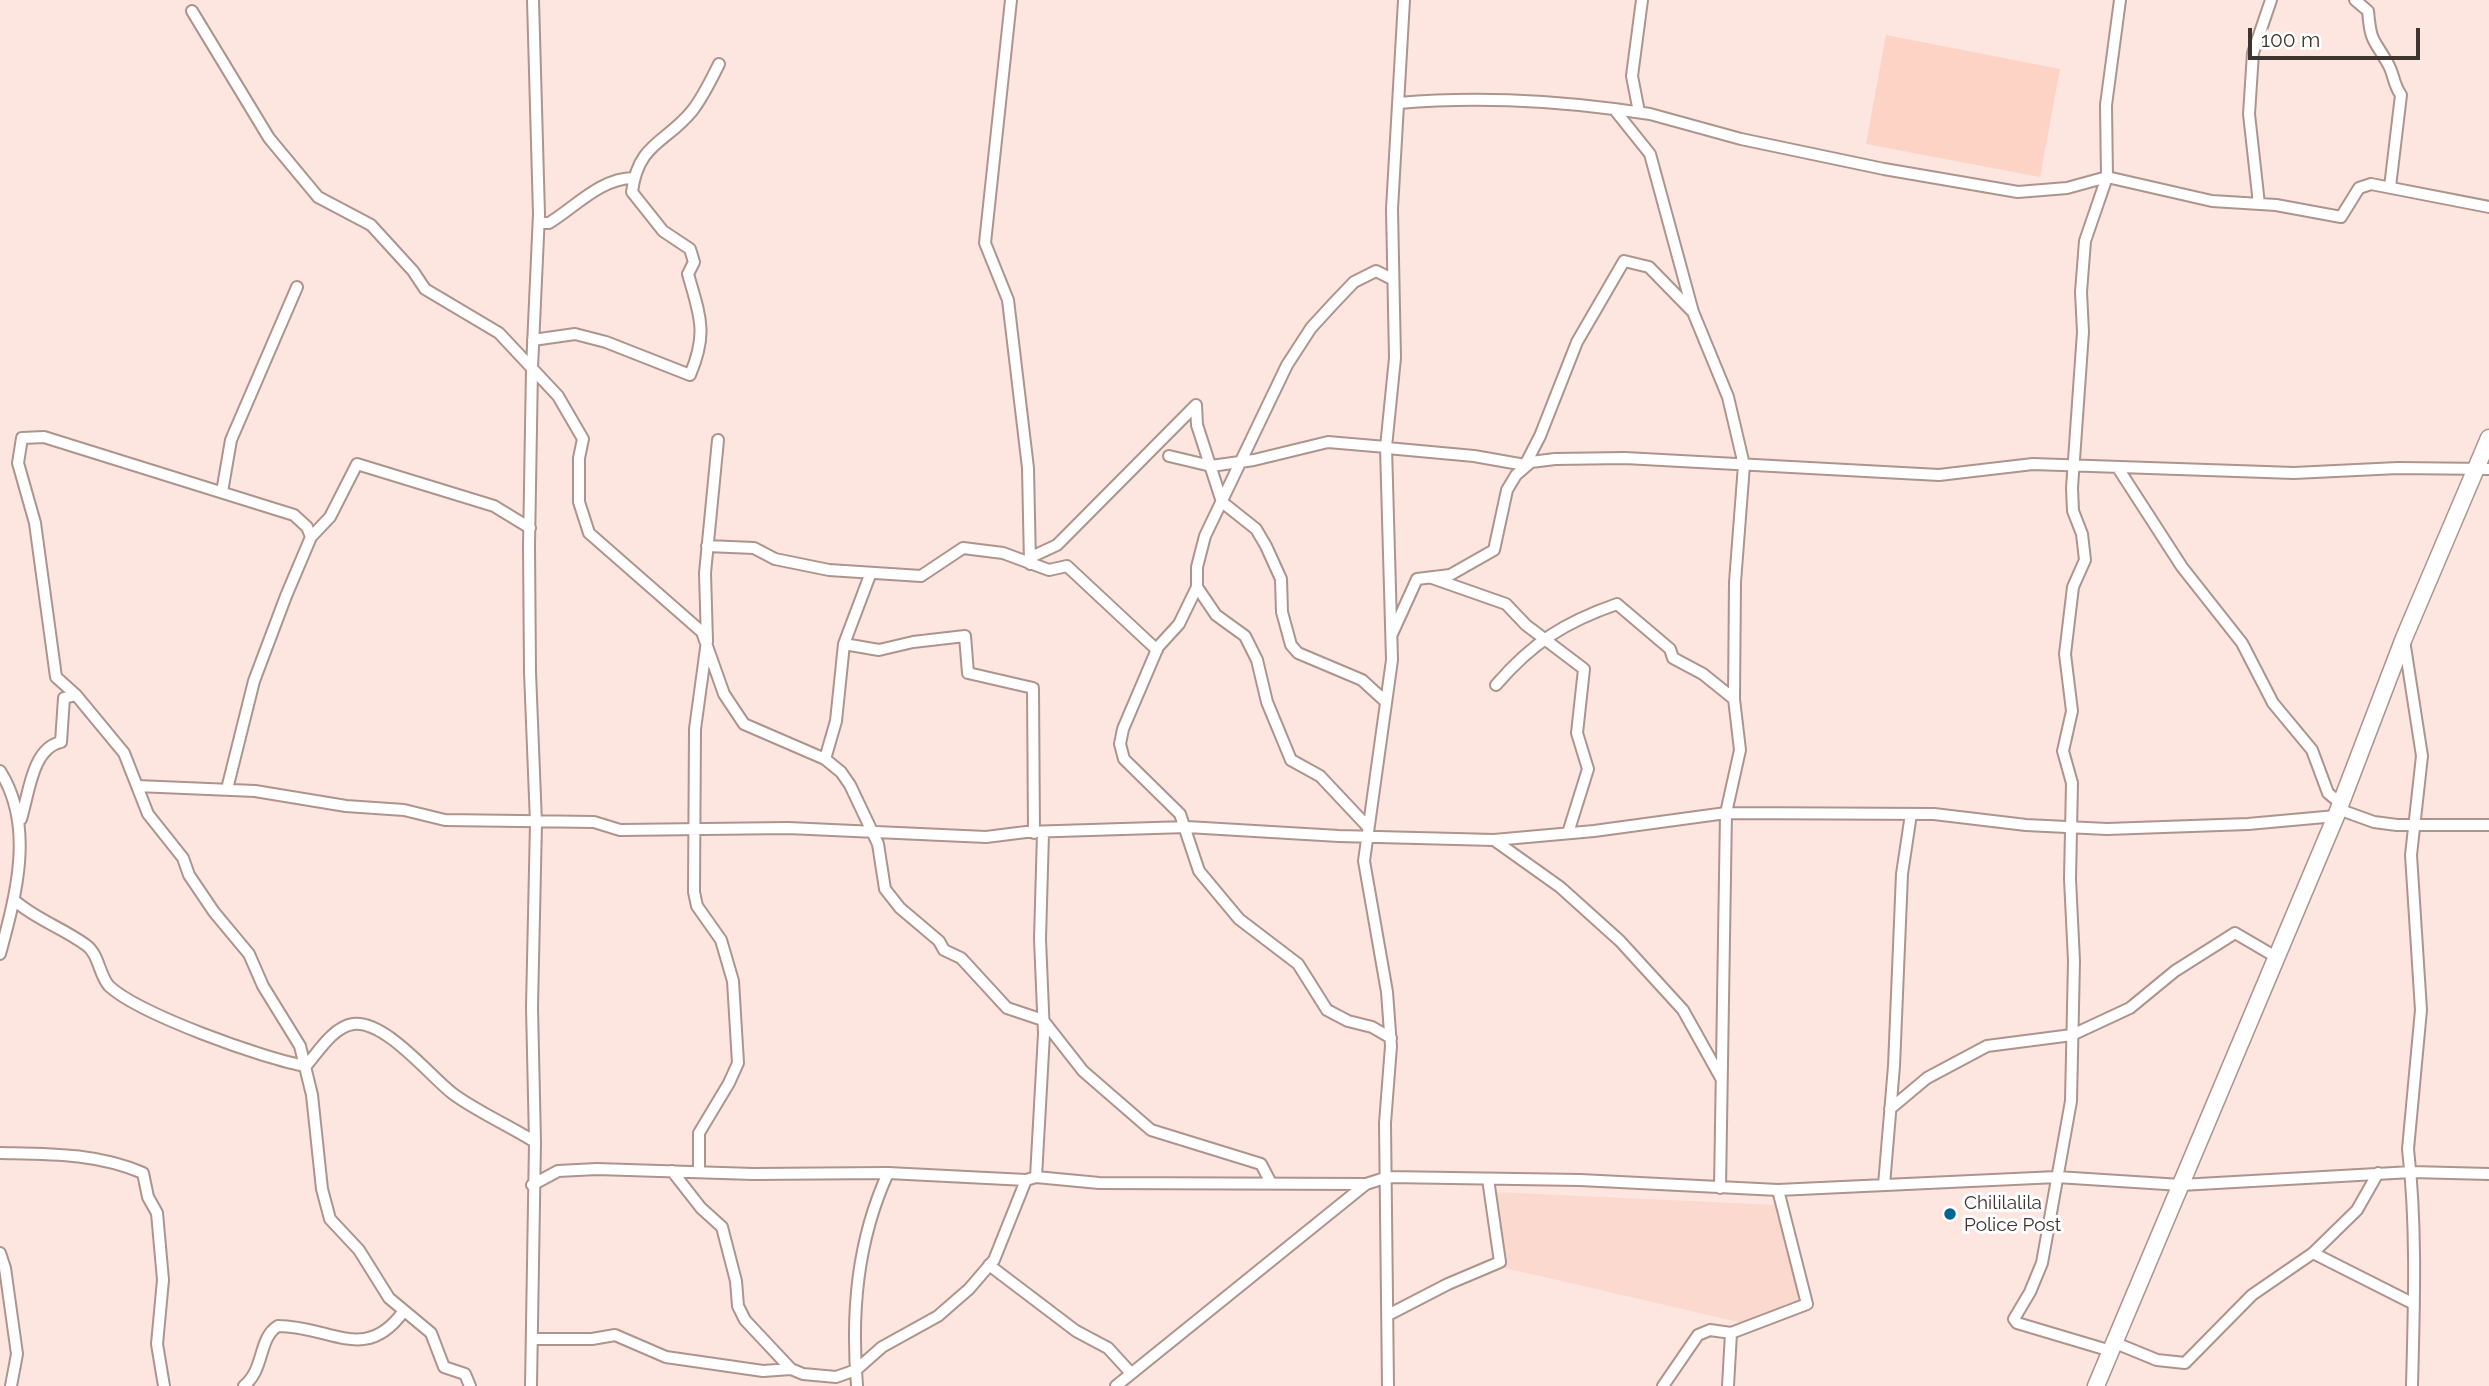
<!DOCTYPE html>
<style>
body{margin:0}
#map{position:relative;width:2489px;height:1386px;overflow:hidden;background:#fce6df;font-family:Raleway,sans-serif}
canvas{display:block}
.scale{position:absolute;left:2248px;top:28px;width:172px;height:32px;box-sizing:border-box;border:4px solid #3e3430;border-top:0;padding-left:9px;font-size:21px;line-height:24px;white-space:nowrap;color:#3e3430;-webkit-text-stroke:5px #fff;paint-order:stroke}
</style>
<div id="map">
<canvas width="2489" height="1386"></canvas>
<div class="scale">100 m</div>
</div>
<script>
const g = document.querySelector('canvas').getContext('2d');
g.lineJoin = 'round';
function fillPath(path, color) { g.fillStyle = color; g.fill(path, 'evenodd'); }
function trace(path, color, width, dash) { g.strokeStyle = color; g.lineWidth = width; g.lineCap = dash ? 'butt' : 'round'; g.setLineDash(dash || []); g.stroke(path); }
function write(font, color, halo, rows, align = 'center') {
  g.font = font + ' Raleway,sans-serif'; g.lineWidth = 6; g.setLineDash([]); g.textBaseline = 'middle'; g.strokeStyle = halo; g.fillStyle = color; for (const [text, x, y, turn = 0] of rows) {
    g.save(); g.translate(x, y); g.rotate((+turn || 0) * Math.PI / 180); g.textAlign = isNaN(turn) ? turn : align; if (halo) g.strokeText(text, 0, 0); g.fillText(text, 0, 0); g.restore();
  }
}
fillPath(new Path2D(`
 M1493,1192L1778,1205L1802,1300L1749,1320L1747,1324L1505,1268Z`), '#fcd9ce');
fillPath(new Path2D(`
 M1886,35L2060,69L2040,177L1866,144Z`), '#fdd3c6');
const street = new Path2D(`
 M1011,0L985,243L1008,300L1028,468L1030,564
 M2355,0L2368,11C2371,44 2373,37 2388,64C2394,74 2393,84 2401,95L2390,187
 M192,11L269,138L318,197L371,225L413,271L425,289L499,333L558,396L583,439L579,458V502L589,533L702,632L724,694L744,724L825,759L841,772L850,785L878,844L885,889L900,908L939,941L944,950L961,958L1007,1008L1043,1020L1083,1071L1151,1130L1261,1164L1271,1183
 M1399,103C1469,97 1543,100 1614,109L1650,154L1693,312L1728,397L1744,465L1735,582L1734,699L1740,750L1726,813L1720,1188
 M1614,109L1650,114L1741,139L1884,169L2018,192L2067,188L2107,177L2212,201L2276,205L2341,217L2359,188L2371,184L2489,207
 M1639,112L1632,76L1642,0
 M2259,204L2249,114L2253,53L2271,0
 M539,223H549C574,208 601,178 633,178
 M533,340L575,334L606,342L690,375C708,333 700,316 688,274L694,262L690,249L663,231L632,192C638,143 666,143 692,111C703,97 711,80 719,64
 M1387,448L1474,456L1525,465L1540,436L1577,342L1624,261L1649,267L1691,310
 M1169,456L1211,466L1254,460L1328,442L1386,447
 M2118,468L2182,567L2242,643L2273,703L2312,750L2328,793L2340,803
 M222,492L231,440L297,287
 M311,537L307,527L294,515L44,437L22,438L18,463L35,523L56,677L76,695L124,753L148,814L183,858L189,875L214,912L249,954L263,986L300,1046L312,1095L322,1189L330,1219L359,1250L389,1298L431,1333L444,1367L465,1374L470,1386
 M707,546L754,548L775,559L829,570L921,576L963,548L1003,553L1049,570L1067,566L1157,650
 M1029,558L1057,545L1196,405L1197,425L1222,502L1256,529L1266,546L1281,579L1282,612L1291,645L1298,653L1362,680L1386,702
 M1432,578L1506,604L1526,625L1584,669L1577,733L1588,769L1568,833
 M1197,587L1179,624L1158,647L1123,729L1120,744L1124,759L1180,814L1199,871L1239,919L1298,964L1327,1010L1348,1021L1372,1027L1391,1038
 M1392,634L1417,579L1450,575L1494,550L1507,490L1516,475L1531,462L1555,459L1625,458L1939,475L2033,464L2294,473L2398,468L2489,469
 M2404,640L2422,756L2411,855L2421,1010L2408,1149C2417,1227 2414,1307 2412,1386
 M844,644L879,650L913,642L965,636L968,673L1033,688L1034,833
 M1496,685C1532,643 1565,622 1617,604L1670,649L1673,658L1703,674L1734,699
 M825,759L836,721L844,644L870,575
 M0,771C35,826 16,895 0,954
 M137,786L255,791L346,806L404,810L445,820L594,822L620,830L788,828L986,837L1026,832L1187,827L1339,836L1494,840L1594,831L1726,813L1934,814L2026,825L2107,829L2248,824L2336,816
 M227,789L254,681L286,596L311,537L330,517L357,464L494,506L530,528
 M2338,809L2374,822L2397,825H2489
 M21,819C29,794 32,748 61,742L64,698L76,695
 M1368,827L1320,776L1291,760L1267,702L1257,660L1245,636L1216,615L1197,587V567L1205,536L1287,365L1311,328L1333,304L1354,282L1376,271L1392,279
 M1494,840L1560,887L1620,941L1683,1010L1721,1078
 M14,900C35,919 63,928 86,945C99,954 99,975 109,986C139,1014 264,1059 306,1066C318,1052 333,1027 353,1024C385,1020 428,1074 452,1093C474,1110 510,1126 535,1142
 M1890,1109L1927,1078L1987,1046L2072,1035L2130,1008L2175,971L2235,933L2276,957
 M0,1153C50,1154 96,1153 143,1173L148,1197L157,1213L163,1280L157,1344L164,1386
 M672,1171L701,1208L722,1227L736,1281L738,1306L745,1320L791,1369L803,1374L836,1377L856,1370L882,1347L938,1316L969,1289L994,1260L1026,1180
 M699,1172V1133L729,1083L738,1063L733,981L721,940L697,906L694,892L695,729L707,641L705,573L718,440
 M1036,1177L1044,1034L1040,939L1043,833
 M532,1185L558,1171L597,1169L753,1174L888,1173L1026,1180L1036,1177L1099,1183L1366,1184L1388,1177L1580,1180L1778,1190L2057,1177L2181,1185L2412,1172L2489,1174
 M1884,1185L1894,1066L1902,874L1911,814
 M0,1253L5,1268L17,1354L11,1386
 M2313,1253L2357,1210L2378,1173
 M989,1265L1076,1331L1108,1348L1130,1372
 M1388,1315L1448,1284L1500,1262L1488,1179
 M533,1339H592L615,1335L666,1357L763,1371L791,1369
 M2113,1342L2157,1360L2185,1363L2252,1295L2313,1253L2414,1304
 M2111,1351L2017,1323L2014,1319L2030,1292L2042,1263L2071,1101L2074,961L2070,879L2072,783L2063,751L2072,711L2065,654L2073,587L2085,560L2082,534L2073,511L2072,488L2083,332L2081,292L2085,241L2107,177L2106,105L2120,0
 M244,1386C265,1369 258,1338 278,1326C331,1326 365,1364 403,1312
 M531,1386L535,1142L532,1007L536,823L530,672L529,546L532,368L539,214L533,0
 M857,1386C851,1312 857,1241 888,1173
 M1116,1386L1366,1184
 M1388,1386L1385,1123L1391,1046L1387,992L1364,861L1392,660L1386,447L1395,358L1392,209L1404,0
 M1663,1386L1698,1335L1710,1330L1731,1333L1807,1304L1778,1190
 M1728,1386L1731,1333`);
const secondary = new Path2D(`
 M2096,1386L2336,816L2404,638L2489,438`);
trace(street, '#ad948c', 14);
trace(secondary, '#ad948c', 19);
trace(street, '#fff', 10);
trace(secondary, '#fff', 16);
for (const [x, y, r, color] of [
 [1950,1214,7,"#016594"]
]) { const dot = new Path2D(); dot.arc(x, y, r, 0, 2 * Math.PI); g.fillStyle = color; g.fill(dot); trace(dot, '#fff', 2.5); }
write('19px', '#3e3430', '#fff', [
 ["Chililalila",1964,1203],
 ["Police Post",1964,1225]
], 'left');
</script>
